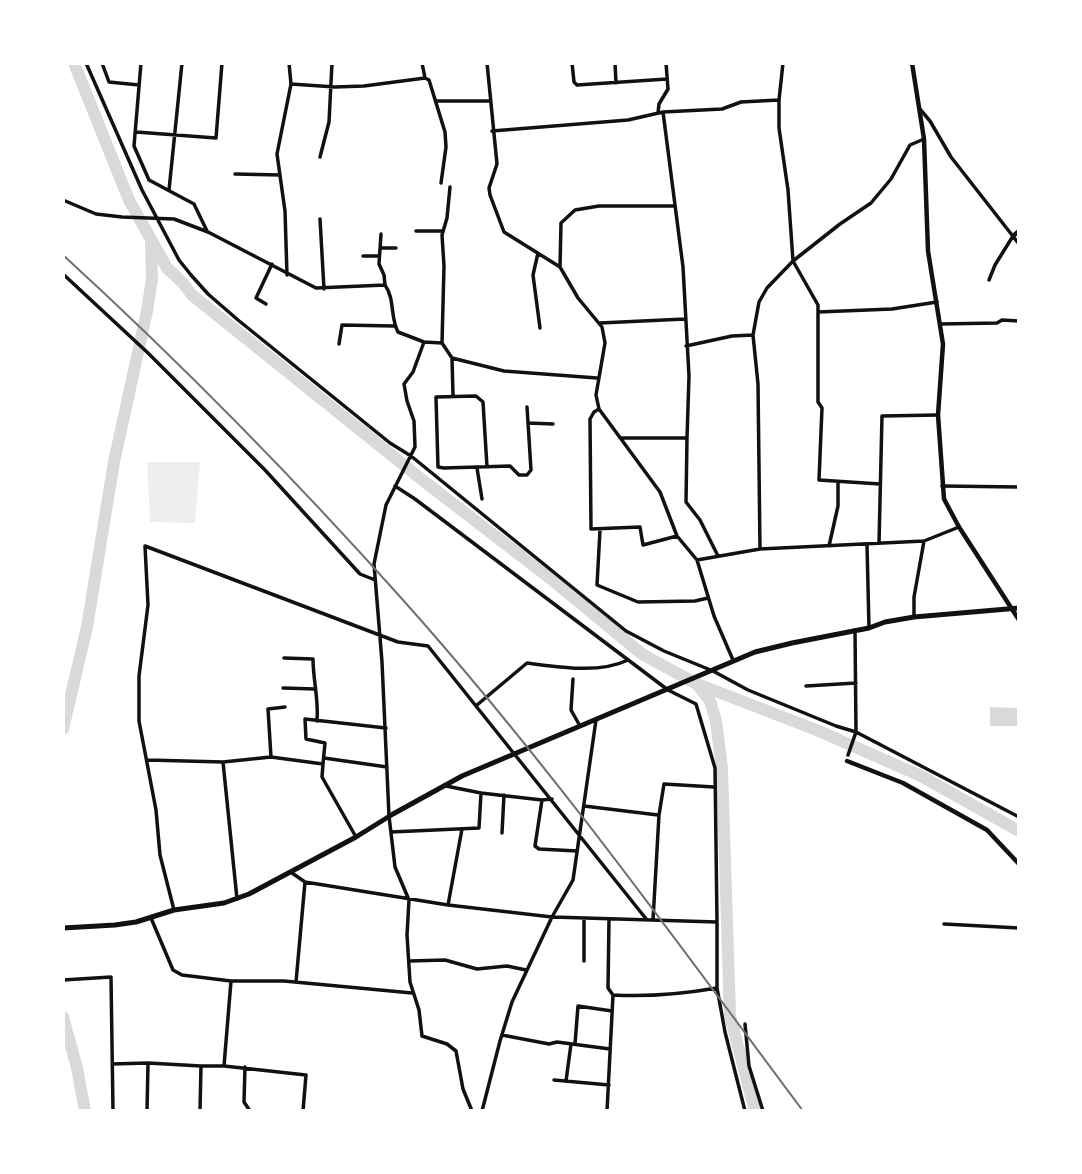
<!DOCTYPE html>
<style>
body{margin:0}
#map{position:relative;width:1082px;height:1174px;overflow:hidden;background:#fff;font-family:"Sofia Sans Condensed",sans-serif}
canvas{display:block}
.frame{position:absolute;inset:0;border:65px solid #fff;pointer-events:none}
</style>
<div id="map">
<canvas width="1082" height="1174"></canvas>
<div class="frame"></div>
</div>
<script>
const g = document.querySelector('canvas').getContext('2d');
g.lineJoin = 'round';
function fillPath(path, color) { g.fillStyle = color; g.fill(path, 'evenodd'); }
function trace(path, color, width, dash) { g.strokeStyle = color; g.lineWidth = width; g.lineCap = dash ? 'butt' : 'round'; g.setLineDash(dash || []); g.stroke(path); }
fillPath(new Path2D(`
 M147,462H200L195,523L150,522Z`), '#eee');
fillPath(new Path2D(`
 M990,707L1017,708V726H990Z`), '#d9d9d9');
trace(new Path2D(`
 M74,63L129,200L167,268L183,283L192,295L425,482L551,579L642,654L695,683L819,731L921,776L1019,831
 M696,683L710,701L716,721L722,768L730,1016L755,1111
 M63,729L87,627L114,462L147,311L152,279L151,241
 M63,1017L77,1068L85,1111`), '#d9d9d9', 12);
trace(new Path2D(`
 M86,63L142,190L179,260L191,275L208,294L238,320L390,443L411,456L626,631L664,651L713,671L748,690L836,726L856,732L1019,817
 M102,63L109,82L139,85
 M141,63L134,146L149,180L194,204L207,231
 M487,63L497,164L489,188L490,195L504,232L560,267L578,298L602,327L605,343L596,395L599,409L660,492L677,536L697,560L714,616L733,660
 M572,63L574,82L577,85L667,79
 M615,63L616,83
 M783,63L779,100V128L788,190L793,261L818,305V402L822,408L819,480L880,484
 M425,78L429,80L445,132L446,147L441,183
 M291,84L335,87L364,86L425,78L422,63
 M436,101H490
 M919,108L930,121L951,157L1019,244
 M663,112L722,109L741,102L779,100
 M658,113L659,104L668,89L666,63
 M492,131L628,120L663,112L683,267L689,376L687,438H620
 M136,132L216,138L222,63
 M320,157L329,122L332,63
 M235,174L280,175
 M169,190L182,63
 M63,200L96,214L122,217L174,219L208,232L316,288L385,285C395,299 390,317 398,332L424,342L442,343L452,358L504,371L597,378
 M320,219L324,289
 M416,231H442
 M381,234L379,264L384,275L385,285
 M381,248H396
 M538,253L533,275L540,328
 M363,256H379
 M560,267L561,223L575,210L599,206H673
 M63,274L148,353L265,470L360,574L375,580
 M287,275L285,211L277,154L291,84L289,63
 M989,280L995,265L1013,236
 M266,304L256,298L272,264
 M818,312L892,309L937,302
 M600,323L685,319
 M940,324L997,323L1002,320L1019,321
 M424,342L413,372L404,384L407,401L414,421L415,447L386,505L374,564L382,662L389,816L395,867L409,900L407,935L410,982L419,1010L422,1036L447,1044L456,1051L463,1089L472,1111
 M442,343L444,266L442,235L447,218L450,187
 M339,344L342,325L394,326
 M686,346L732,336L753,335
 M452,358L453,395
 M599,409L594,412L590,419L591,529L640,527L643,545L677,536
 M528,423L553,424
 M687,438L686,502L700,520L718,556
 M487,467L483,402L476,396L436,397L438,467L444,468L510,466L519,475H527L531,470L527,407
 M477,468L482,499
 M395,486L415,499L668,690L696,704L715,768L717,921
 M942,486L1019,487
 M600,530L597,585L638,602L695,601L708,598
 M879,543L882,416L938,415
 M867,545L869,628
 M829,546L838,506V483
 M760,549L758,384L753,335L759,302L767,288L793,261L840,224L871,203L891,179L910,145L924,139
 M697,560L760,549L924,541L959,527
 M914,617V597L924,541
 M284,658L313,659C313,680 319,700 317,721
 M573,679L571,710L580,726
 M806,686L856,683
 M283,688L315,689
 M477,705L527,663C559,667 599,674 628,660
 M848,755L856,732L855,630
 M271,757L268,709L285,707
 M324,758L387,767
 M147,760L223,762L271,757L323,764L325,743L306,739L305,719L386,728
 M223,762L237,899
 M323,764L322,777L356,837
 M481,793L542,800
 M552,799L542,800L535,846L539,849L577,851
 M584,806L658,815
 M391,832L479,828L481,793L446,786
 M502,833L504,795
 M292,873L305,882L448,905L552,917L717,922V988C682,994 648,997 613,995L608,988L609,919
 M448,905L462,829
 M174,910L160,855L156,810L139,721V676L148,605L145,546L398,642L428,646L647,920
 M151,918L173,970L182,975L231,981H284L412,993
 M584,918V961
 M653,920L659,815L664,784L714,787
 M944,924L1019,928
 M409,961L445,960L477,969L507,966L526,970
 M63,980L111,977L113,1111
 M231,981L224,1066L306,1075L303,1111
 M296,982L305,882
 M717,988L725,1032L745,1111
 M745,1024L749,1066L763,1111
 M502,1035L549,1044L557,1042L610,1049
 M575,1044L578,1006L612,1011
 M112,1064L148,1063L201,1066L200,1111
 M201,1066H223
 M245,1067L244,1102L250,1111
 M554,1080L609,1085
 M566,1081L571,1044
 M147,1111L148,1063
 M482,1111L500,1041L512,1002L552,917L573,880L596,720
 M607,1111L613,995
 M892,1111H895`), '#111', 3.5);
trace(new Path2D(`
 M912,63L924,139L928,251L943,344L938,415L944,499L959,527L1019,620
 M1013,236L1019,231
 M847,761L903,783L987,830L1019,864`), '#111', 4.5);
trace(new Path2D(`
 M63,928L115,925L136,922L174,910L224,903L249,894L356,837L393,814L462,776L755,652L792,643L869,628L885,622L914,617L1019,608`), '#111', 5);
trace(new Path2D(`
 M63,255C182,364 296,480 403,600C547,761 674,938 803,1111`), '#707070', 2);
</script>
